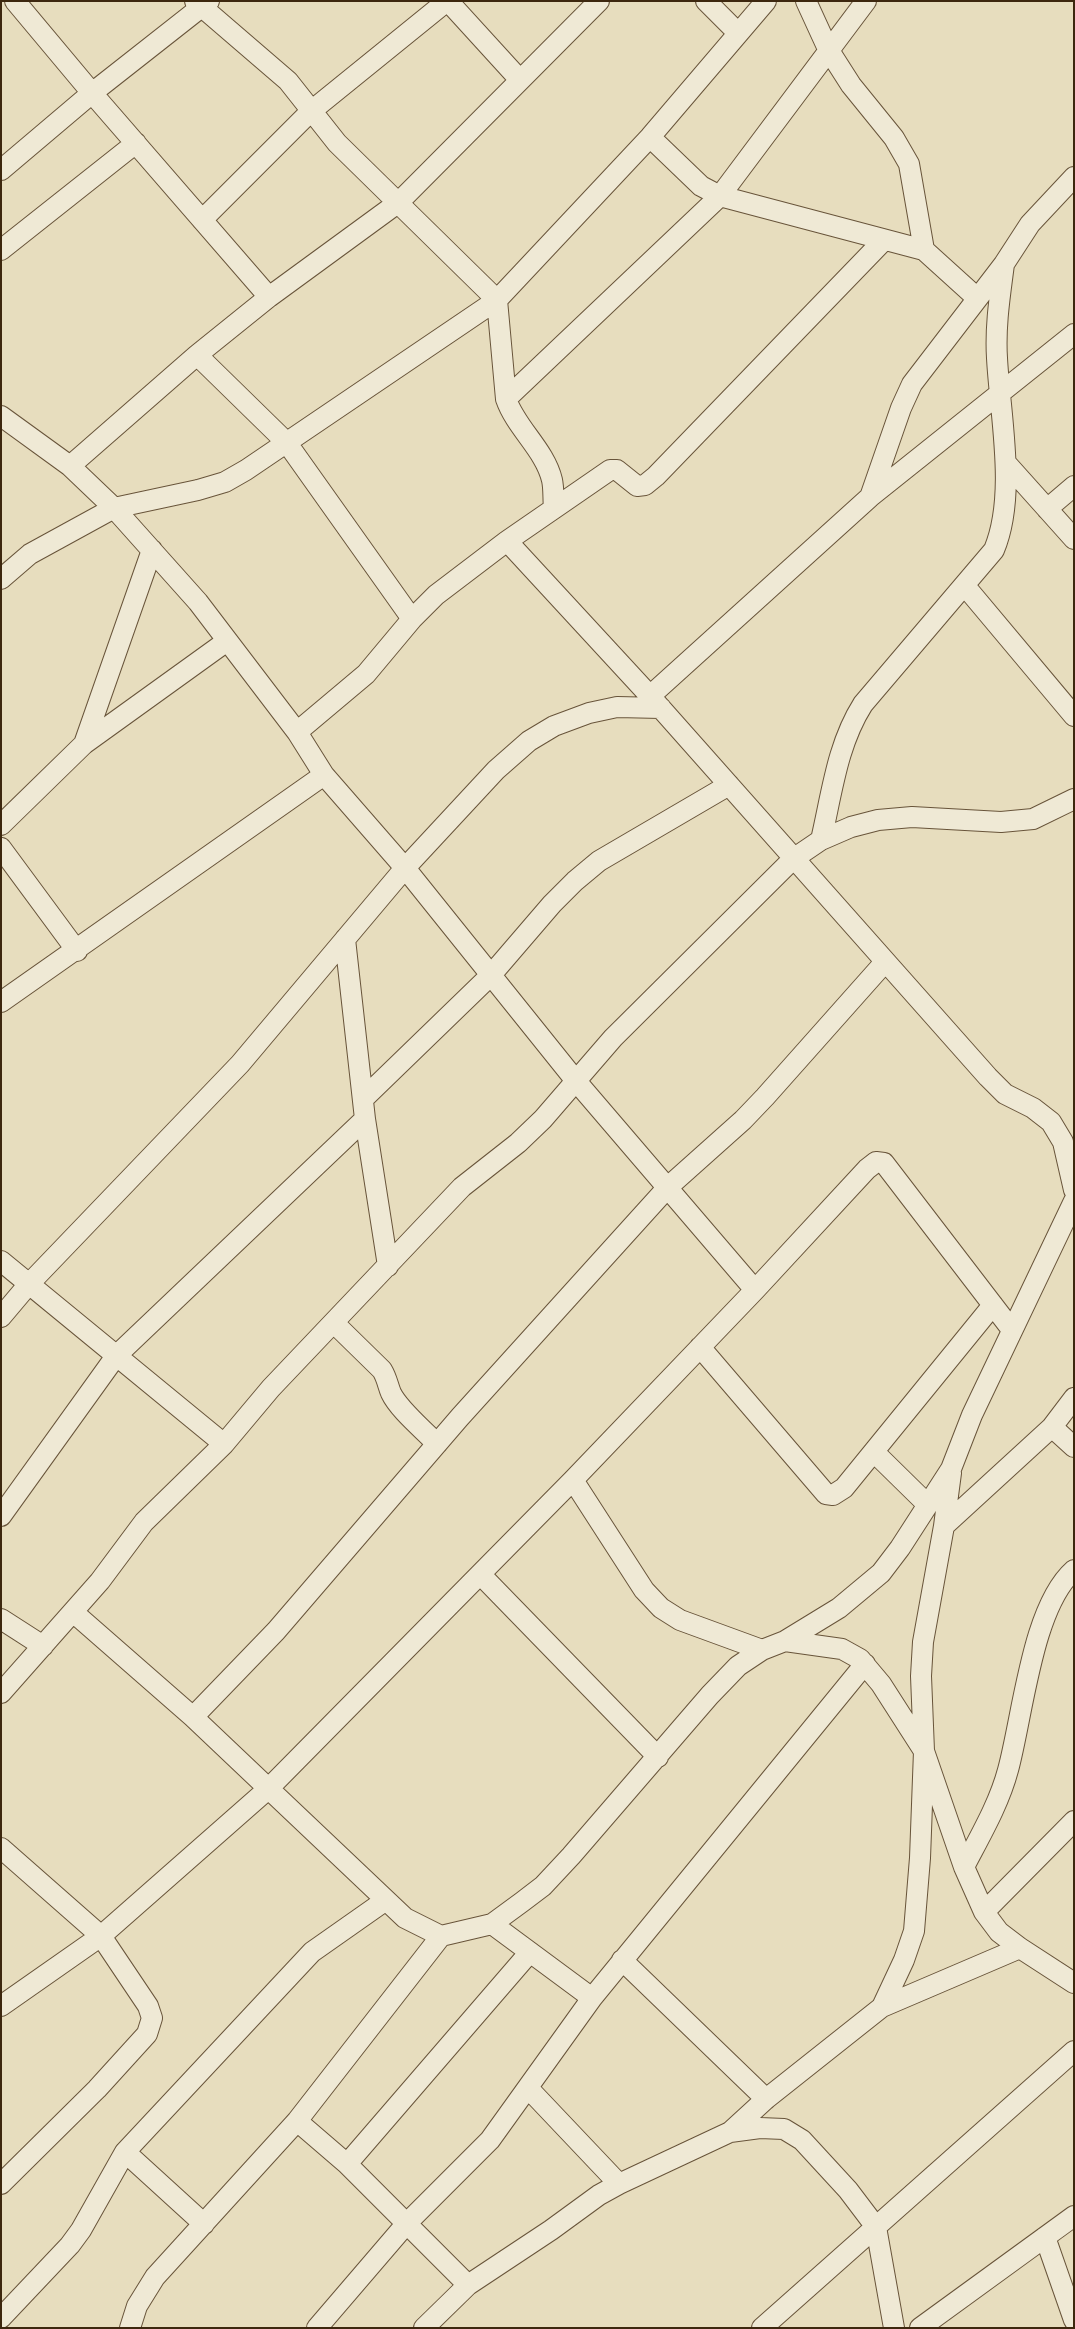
<!DOCTYPE html>
<style>
body{margin:0}
#map{position:relative;width:1075px;height:2329px;overflow:hidden;background:#e7ddbe;font-family:Cardo,serif}
canvas{display:block}
.frame{position:absolute;inset:0;border:2px solid #3d270e;pointer-events:none}
</style>
<div id="map">
<canvas width="1075" height="2329"></canvas>
<div class="frame"></div>
</div>
<script>
const g = document.querySelector('canvas').getContext('2d');
g.lineJoin = 'round';
function trace(path, color, width, dash) { g.strokeStyle = color; g.lineWidth = width; g.lineCap = dash ? 'butt' : 'round'; g.setLineDash(dash || []); g.stroke(path); }
const street = new Path2D(`
 M15,1L92,93L269,297
 M195,1L288,81L337,143L497,300L506,399C516,428 545,450 552,480C554,489 553,499 554,508
 M448,1L520,80
 M706,1L738,33
 M806,1L828,49L851,85L894,138L909,164L924,250
 M650,137L701,186L720,196L924,250L977,298
 M1,170L92,93L209,1
 M202,220L310,112L447,1
 M1,250L136,143
 M197,355L287,443L412,619
 M506,399L720,196L866,1
 M1,416L70,466L114,508L198,602L297,732L324,775L405,868L576,1081L755,1290
 M1006,463L1074,539
 M70,466L197,355L269,297L399,202L599,1
 M870,497L901,408L912,384L1004,264L1030,224L1074,177
 M1047,509L1074,486
 M507,541L650,696L988,1077L1005,1094L1033,1108L1051,1122L1063,1142L1074,1190
 M1,579L30,554L114,508L198,490L225,482L246,470L497,300L650,137L766,1
 M965,586L1074,716
 M650,696L870,497L1074,334
 M297,732L366,674L412,619L436,595L507,541L610,470H617L637,486L645,485L656,476L884,240
 M84,744L152,550
 M1,825L84,744L227,641
 M821,840C832,793 837,745 863,704L994,550C1017,495 1000,416 997,358C995,326 1000,295 1004,264
 M1,848L77,951
 M345,939L365,1119L388,1266
 M1,1002L324,775
 M363,1099L491,975L552,904L575,881L599,861L729,785
 M1,1261L224,1444
 M1,1317L28,1285L240,1064L405,868L496,770L529,741L554,726L589,713L617,707L661,708
 M334,1323L382,1370C387,1378 388,1386 391,1393C399,1410 424,1430 437,1444
 M700,1347L826,1494L833,1495L844,1488L993,1305
 M1052,1427L1074,1447
 M874,1452L928,1505
 M573,1480L644,1590L661,1608L680,1620L762,1650
 M1,1516L116,1356L365,1119
 M944,1526L1052,1427L1074,1398
 M481,1575L658,1757
 M73,1612L193,1717L405,1918L441,1936L492,1924L522,1902L543,1886L571,1856L710,1695L738,1666L762,1650L785,1641L839,1608L881,1573L900,1548L951,1469L972,1415L1074,1201
 M1,1619L43,1646
 M785,1641L842,1649L860,1659L881,1684L924,1751L964,1867L984,1912L999,1932L1020,1948L1074,1983
 M1,1693L100,1581L144,1522L224,1444L271,1388L462,1187L518,1143L543,1119L613,1038L793,859L821,840L851,827L878,820L912,817L1001,822L1033,819L1074,799
 M193,1717L276,1631L460,1417L668,1187L743,1120L765,1097L885,962
 M1,1848L101,1936L148,2006L152,2018L147,2034L97,2089L1,2184
 M964,1867C980,1836 999,1804 1008,1770C1023,1715 1032,1607 1074,1570
 M984,1912L1074,1821
 M492,1924L592,1998
 M622,1960L766,2099
 M1,2006L101,1936L268,1789L573,1480L755,1290L867,1169L876,1162L884,1163L1012,1330
 M882,2007L904,1960L914,1931L920,1858L924,1751L921,1676L923,1642L944,1526L951,1473
 M528,2088L619,2184
 M297,2121L347,2164L468,2285
 M730,2132L760,2128L784,2129L802,2140L848,2190L876,2227L894,2328
 M125,2152L204,2224
 M347,2164L530,1952
 M1045,2237L1074,2320
 M1,2318L70,2245L81,2230L125,2152L312,1952L386,1900
 M130,2328L137,2306L155,2277L297,2121L441,1936
 M317,2328L407,2223L490,2140L592,1998L865,1664
 M424,2328L468,2285L551,2230L599,2195L619,2184L730,2132L766,2099L882,2007L1020,1948
 M762,2328L1074,2051
 M920,2328L1074,2216`);
trace(street, '#68543a', 22);
trace(street, '#efe9d5', 20);
</script>
